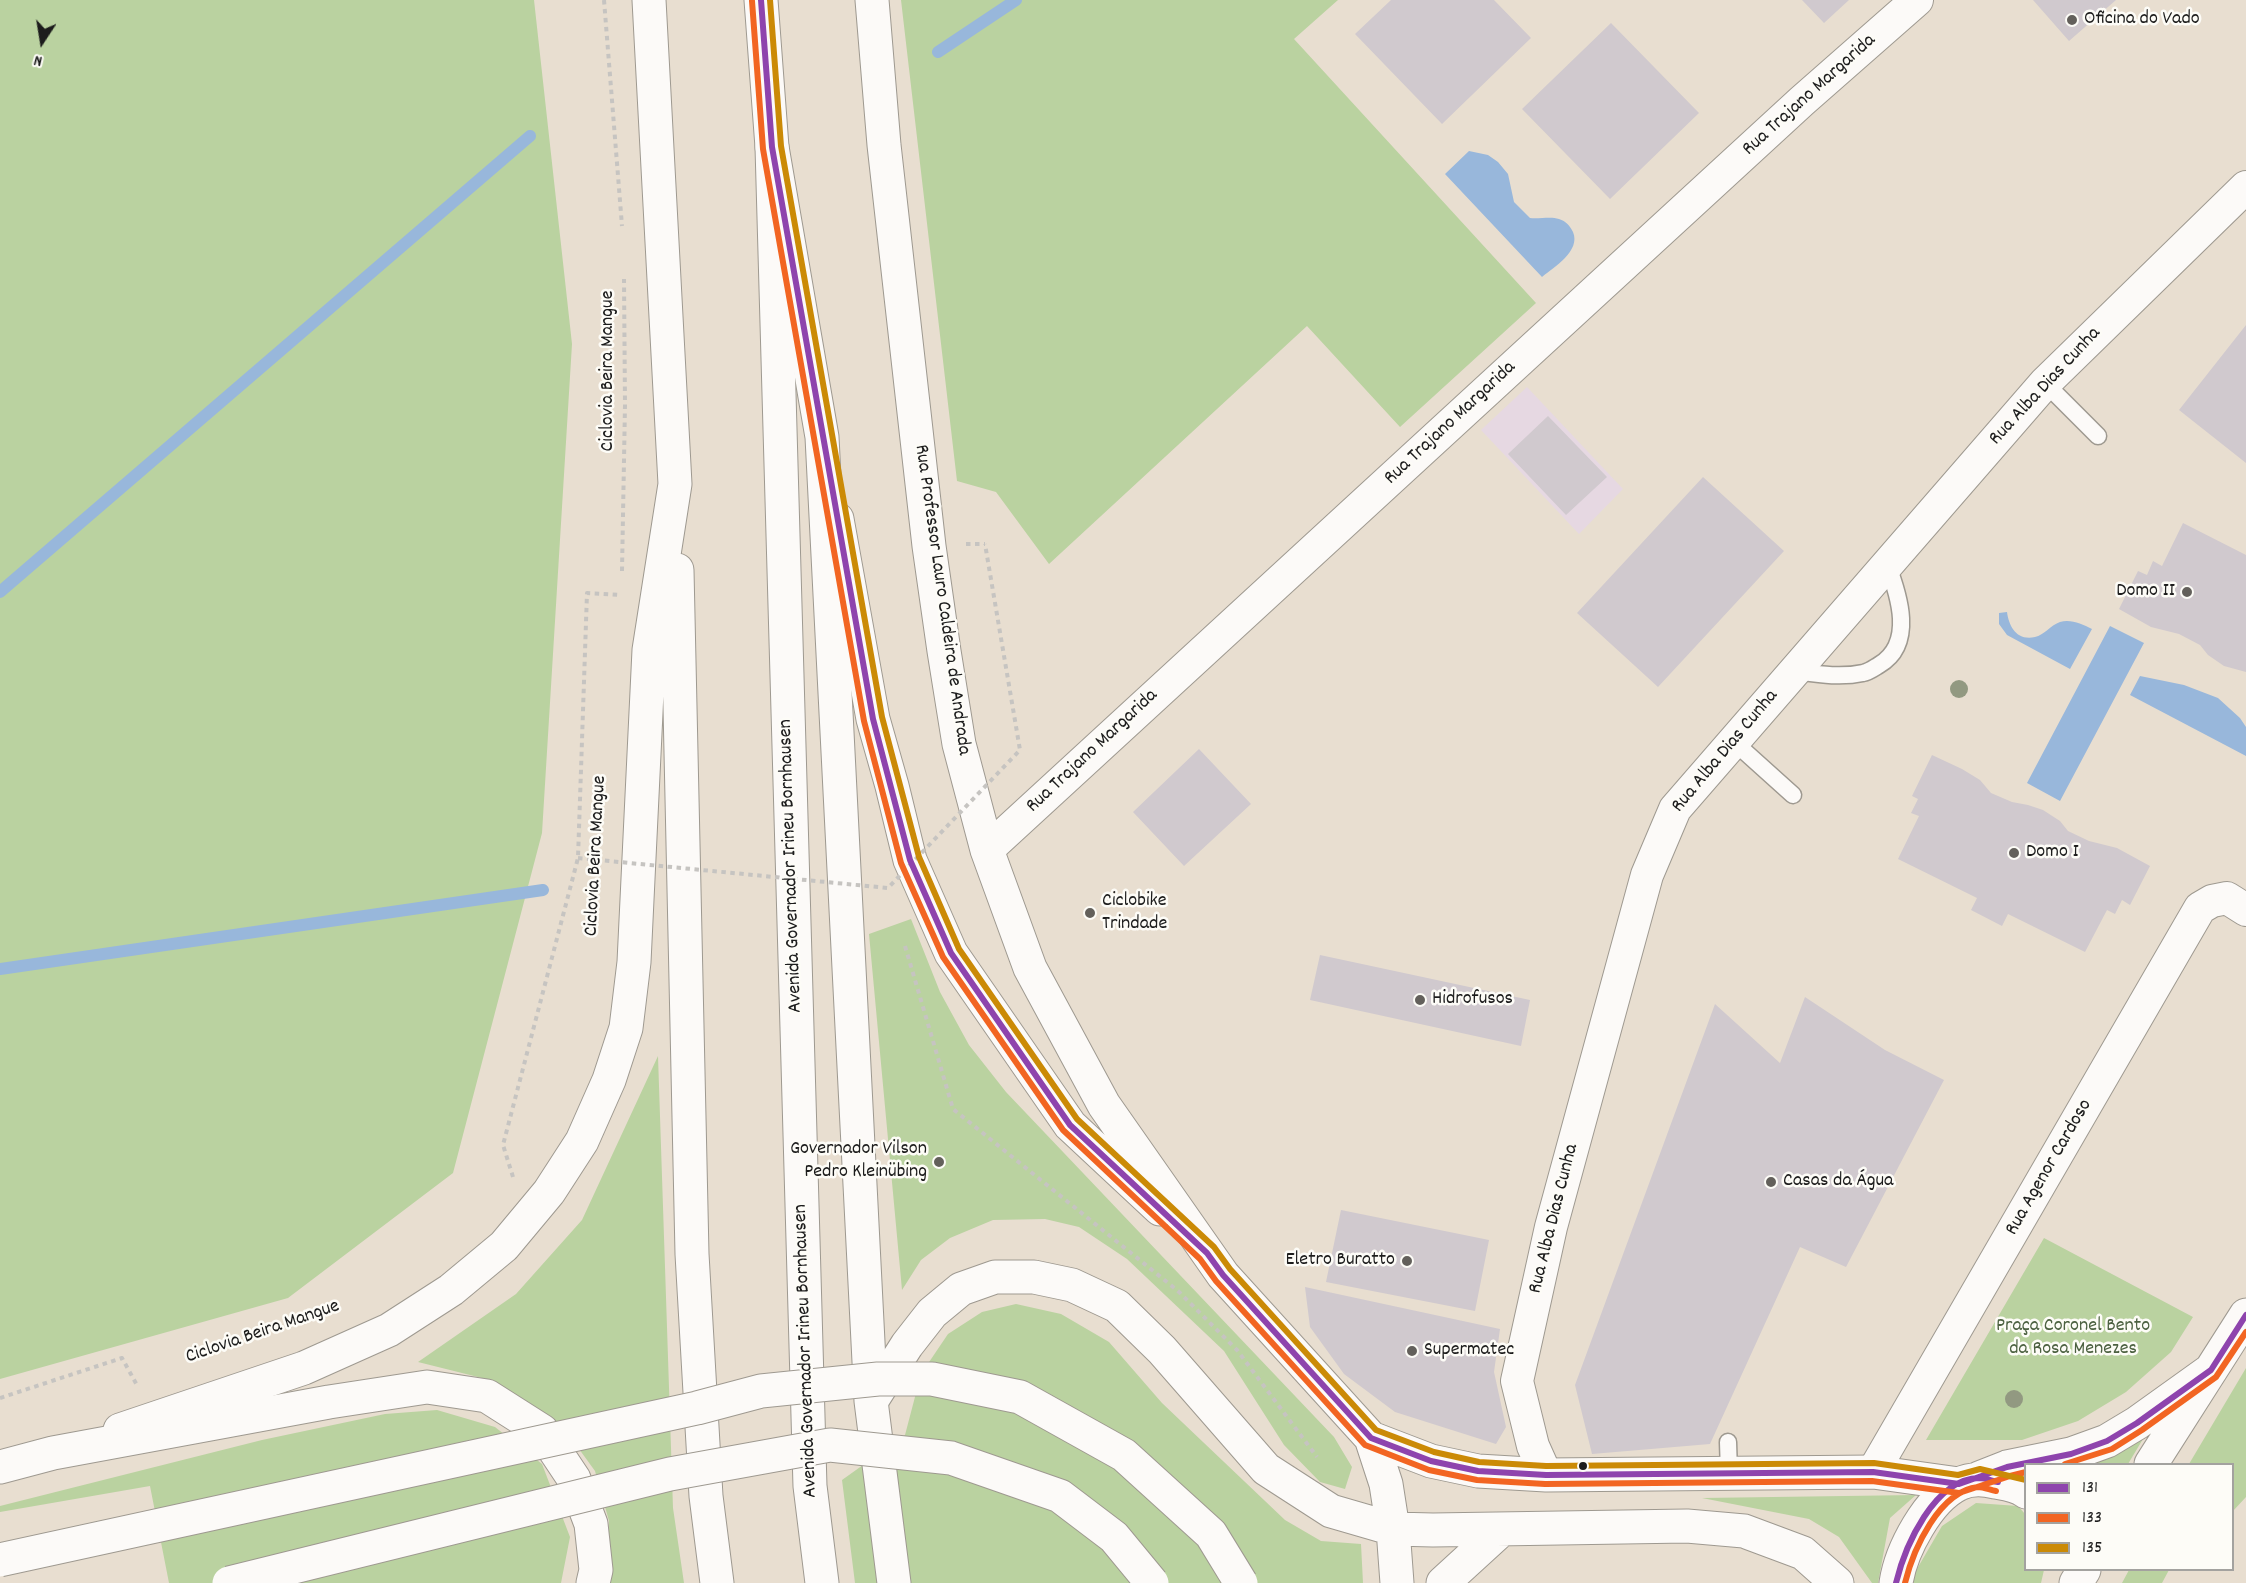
<!DOCTYPE html>
<meta charset="utf-8">
<style>
body{margin:0}
#map{position:relative;width:2246px;height:1583px;overflow:hidden;background:#e8ded0;font-family:Dekko,sans-serif}
canvas{display:block}
.legend{position:absolute;left:2024px;top:1463px;width:210px;height:108px;box-sizing:border-box;background:#fdfcf7;border:2px solid #a3a29f;margin:0;padding:8px 10px;list-style:none;font-size:18px;color:#1c1c1c}
.legend li{display:flex;align-items:center;gap:12px;height:30px}
.legend b{width:30px;border:2px solid #a3a29f}
.north{position:absolute;left:12px;top:12px;width:60px;height:60px;-webkit-text-stroke:4px #fdfcf7;paint-order:stroke;rotate:192deg;font-size:16px;font-weight:700;line-height:24px;text-align:center;color:#1c1c1c}
.north::after{content:'';display:block;margin:auto;width:21px;height:27px;background:#1c1c1c;clip-path:polygon(50% 0,100% 100%,50% 72%,0 100%)}
</style>
<div id="map">
<canvas width="2246" height="1583"></canvas>
<ul class="legend">
<li><b style="height:8px;background:#8e44ad"></b>131</li>
<li><b style="height:8px;background:#f26522"></b>133</li>
<li><b style="height:8px;background:#cb8a06"></b>135</li>
</ul>
<div class="north">N</div>
</div>
<script>
const g = document.querySelector('canvas').getContext('2d');
g.lineJoin = 'round';
function fillPath(path, color) { g.fillStyle = color; g.fill(path, 'evenodd'); }
function trace(path, color, width, dash) { g.strokeStyle = color; g.lineWidth = width; g.lineCap = dash ? 'butt' : 'round'; g.setLineDash(dash || []); g.stroke(path); }
function write(font, color, halo, rows, align = 'center') {
  g.font = font + ' Dekko,sans-serif'; g.lineWidth = 5; g.setLineDash([]); g.textBaseline = 'middle'; g.strokeStyle = halo; g.fillStyle = color; for (const [text, x, y, turn = 0] of rows) {
    g.save(); g.translate(x, y); g.rotate((+turn || 0) * Math.PI / 180); g.textAlign = isNaN(turn) ? turn : align; if (halo) g.strokeText(text, 0, 0); g.fillText(text, 0, 0); g.restore();
  }
}
fillPath(new Path2D(`
 M1527,387L1623,489L1579,534L1481,430Z`), '#e6d8e2');
fillPath(new Path2D(`
 M0,0H534L572,344L542,833L453,1173L288,1298L0,1379Z
 M901,0H1338L1294,39L1536,303L1400,427L1307,326L1049,564L996,492L957,481Z
 M911,919L940,992L969,1045L1006,1092L1334,1437L1352,1467L1345,1489L1320,1482L1284,1445L1224,1351L1127,1259L1079,1227L1045,1219L993,1220L950,1238L921,1260L902,1290L869,934Z
 M658,1056L673,1508L684,1583H605L609,1521L595,1471L566,1431L494,1381L418,1362L516,1294L582,1220Z
 M2044,1238L2193,1317L2171,1352L2126,1392L2078,1421L2022,1440H1926Z
 M1016,1304L1061,1314L1109,1342L1162,1403L1285,1520L1321,1541L1361,1544L1363,1583H855L842,1480L905,1435L921,1374L948,1334L982,1312Z
 M2246,1368V1497L2233,1511L2232,1464H2189Z
 M437,1410L495,1427L542,1464L570,1537L561,1583H169L150,1486L0,1512V1506L262,1440L385,1414Z
 M2149,1429L2128,1464H2076Z
 M1916,1495L1890,1518L1878,1583H1872L1839,1537L1809,1519L1702,1498Z
 M1976,1503L2018,1506L2025,1514L2026,1570H2044L2041,1583H1914V1574L1942,1526Z
 M2129,1570H2169L2162,1583H2122Z`), '#bad2a0');
fillPath(new Path2D(`
 M1469,151L1488,155L1498,162L1508,174L1514,202L1530,218C1540,219 1551,216 1559,219C1566,221 1570,226 1573,232C1581,251 1554,267 1542,277L1445,174Z
 M2007,612C2009,627 2017,641 2035,637C2044,635 2051,625 2060,622C2071,619 2082,624 2092,629L2070,669L2007,635L1999,624V613Z
 M2110,626L2144,643L2060,801L2027,783Z
 M2140,676L2184,685L2218,698L2240,718L2246,727V756L2130,695Z`), '#98b7db');
trace(new Path2D(`
 M938,52L1016,0
 M0,592L530,136
 M0,969L543,890`), '#98b7db', 12);
fillPath(new Path2D(`
 M1391,0H1494L1531,38L1442,124L1355,34Z
 M1802,0H1849L1824,23Z
 M2033,0H2116L2069,41Z
 M1611,23L1699,113L1610,199L1522,109Z
 M2246,325V463L2179,410Z
 M1548,416L1607,477L1566,515L1508,454Z
 M1703,477L1784,551L1658,687L1577,613Z
 M2183,523L2246,555V672L2224,666L2208,655L2200,645L2179,634L2151,627L2119,609L2138,571L2147,575L2153,561L2162,566Z
 M1199,749L1251,804L1184,866L1133,812Z
 M1932,755L1962,769L1980,780L1991,793L2012,802L2028,805L2043,810L2060,821L2068,831L2089,841L2117,848L2150,866L2130,905L2122,900L2115,914L2107,910L2085,952L2008,914L2002,926L1971,910L1977,898L1898,859L1919,816L1911,813L1918,799L1912,796Z
 M1320,955L1530,1000L1521,1046L1310,1000Z
 M1805,997L1885,1050L1944,1080L1846,1267L1800,1247L1710,1444L1592,1454L1575,1385L1715,1004L1780,1063Z
 M1341,1210L1489,1240L1475,1311L1326,1282Z
 M1305,1287L1500,1329L1494,1372L1506,1427L1496,1444L1395,1412L1344,1374L1310,1327Z`), '#d0c9ce');
const service = new Path2D(`
 M2045,383L2098,436
 M1794,671C1817,674 1840,678 1863,673C1869,672 1874,668 1879,665C1915,644 1899,595 1887,564
 M1733,741L1793,795
 M1728,1442L1729,1473`);
const minor = new Path2D(`
 M987,850L1802,101L1917,0
 M1873,1472L2200,908L2212,901L2227,898L2246,910
 M1546,1475L1533,1446L1517,1381L1551,1227L1647,875L1675,809L2045,383L2246,187`);
const secondary = new Path2D(`
 M872,0L884,145L929,546L944,651L959,744L987,850L1030,968L1104,1105L1223,1275L1371,1438L1386,1484L1393,1529L1397,1583
 M837,519L873,719L892,786L910,860L951,953L1070,1125L1160,1209
 M872,1400L907,1345L932,1313L961,1289L995,1277H1034L1072,1285L1117,1306L1162,1350L1266,1469L1331,1511L1393,1529L1433,1530L1687,1526L1744,1531L1803,1553L1837,1583
 M1371,1438L1431,1461L1478,1471L1546,1475L1873,1472L1959,1484
 M2151,1464L2246,1315
 M1979,1478L2007,1467L2071,1454L2107,1441L2137,1423L2211,1370
 M1443,1583L1502,1529
 M1896,1583C1901,1550 1928,1499 1959,1484C1971,1478 1983,1479 1995,1482C2006,1484 2017,1485 2026,1492
 M2076,1583L2084,1570`);
const primary = new Path2D(`
 M761,0L772,147L810,1486L822,1583
 M677,570L692,1254L706,1496L717,1583
 M120,1430L304,1368L389,1330L451,1290L504,1246L549,1192L582,1141L609,1080L626,1028L634,962L649,650L675,484L649,0`);
const trunk = new Path2D(`
 M772,147L822,437L871,1401L894,1583
 M0,1467L53,1453L329,1402L427,1387L487,1396L542,1431L574,1479L591,1524L596,1570L593,1583`);
trace(service, '#9e9990', 19);
trace(minor, '#9e9990', 34);
trace(secondary, '#9e9990', 35);
trace(primary, '#9e9990', 35);
trace(trunk, '#9e9990', 35);
trace(new Path2D(`
 M604,0L622,226
 M966,544H985
 M622,571L625,405L624,279
 M905,946L953,1109L1178,1291L1237,1350L1317,1457
 M513,1177L503,1145L578,858L587,593L621,595
 M0,1398L122,1358L138,1387`), '#c6c4c1', 4, [4.5, 4.5]);
trace(service, '#fcfaf8', 16);
trace(minor, '#fcfaf8', 32);
trace(secondary, '#fcfaf8', 33);
trace(primary, '#fcfaf8', 33);
trace(trunk, '#fcfaf8', 33);
const trunkBridge = new Path2D(`
 M0,1560L697,1408L761,1391L878,1379H932L1020,1397L1124,1455L1211,1534L1241,1583
 M229,1583L670,1474L830,1445L951,1458L1060,1496L1114,1537L1152,1583`);
trace(trunkBridge, '#9e9990', 35, []);
trace(new Path2D(`
 M578,858L888,888L1020,750L985,544`), '#c6c4c1', 4, [4.5, 4.5]);
trace(trunkBridge, '#fcfaf8', 33);
trace(new Path2D(`
 M761,0L772,147L873,719L910,860L951,953L1070,1125L1207,1253L1223,1275L1371,1438L1431,1461L1478,1471L1546,1475L1873,1472L1959,1484L2007,1467L2071,1454L2107,1441L2137,1423L2211,1370L2246,1315
 M1896,1583C1905,1546 1934,1479 1979,1478C1986,1478 1992,1481 1998,1482`), '#8e44ad', 6);
trace(new Path2D(`
 M752,1L763,149L864,721L901,863L943,957L1063,1130L1200,1259L1216,1281L1365,1445L1429,1470L1477,1480L1545,1484L1872,1481L1959,1493L2010,1476L2026,1472
 M2065,1464L2112,1449L2142,1430L2216,1377L2246,1332
 M1905,1583C1913,1550 1939,1491 1978,1487C1984,1487 1990,1490 1996,1491`), '#f26522', 6);
trace(new Path2D(`
 M770,0L781,146L882,717L919,857L959,949L1077,1119L1214,1247L1230,1269L1376,1430L1434,1452L1479,1462L1546,1466L1874,1463L1958,1475L1980,1469L2026,1480`), '#cb8a06', 6);
g.fillStyle = '#929981';
for (const [x, y] of [
 [1959,689],
 [2014,1399]
]) { g.beginPath(); g.arc(x, y, 9, 0, 2 * Math.PI); g.fill(); }
for (const [x, y, r, color] of [
 [2072,20,6,"#63605b"],
 [2187,592,6,"#63605b"],
 [2014,853,6,"#63605b"],
 [1090,913,6,"#63605b"],
 [1420,1000,6,"#63605b"],
 [939,1162,6,"#63605b"],
 [1771,1182,6,"#63605b"],
 [1407,1261,6,"#63605b"],
 [1412,1351,6,"#63605b"],
 [1583,1466,5,"#1c1c1c"]
]) { const dot = new Path2D(); dot.arc(x, y, r, 0, 2 * Math.PI); g.fillStyle = color; g.fill(dot); trace(dot, '#fdfcf7', 2); }
write('20px', '#1c1c1c', '#fdfcf7', [
 ["Oficina do Vado",2084,20],
 ["Domo II",2175,592,"right"],
 ["Domo I",2026,853],
 ["Ciclobike",1102,902],
 ["Trindade",1102,925],
 ["Hidrofusos",1432,1000],
 ["Governador Vilson",927,1150,"right"],
 ["Pedro Kleinübing",927,1173,"right"],
 ["Casas da Água",1783,1182],
 ["Eletro Buratto",1395,1261,"right"],
 ["Supermatec",1424,1351]
], 'left');
write('20px', '#1c1c1c', '#fdfcf7', [
 ["Rua Trajano Margarida",1810,96,-42],
 ["Ciclovia Beira Mangue",609,371,-90],
 ["Rua Alba Dias Cunha",2046,387,-47],
 ["Rua Trajano Margarida",1451,424,-43],
 ["Rua Professor Lauro Caldeira de Andrada",941,600,82],
 ["Rua Trajano Margarida",1093,752,-43],
 ["Rua Alba Dias Cunha",1726,752,-50],
 ["Ciclovia Beira Mangue",597,856,-87],
 ["Avenida Governador Irineu Bornhausen",792,866,-92],
 ["Rua Agenor Cardoso",2050,1168,-60],
 ["Rua Alba Dias Cunha",1555,1219,-76],
 ["Ciclovia Beira Mangue",263,1333,-19],
 ["Avenida Governador Irineu Bornhausen",807,1351,-92]
]);
write('20px', '#4c6141', '#fdfcf7', [
 ["Praça Coronel Bento",2073,1327],
 ["da Rosa Menezes",2073,1350]
]);
</script>
